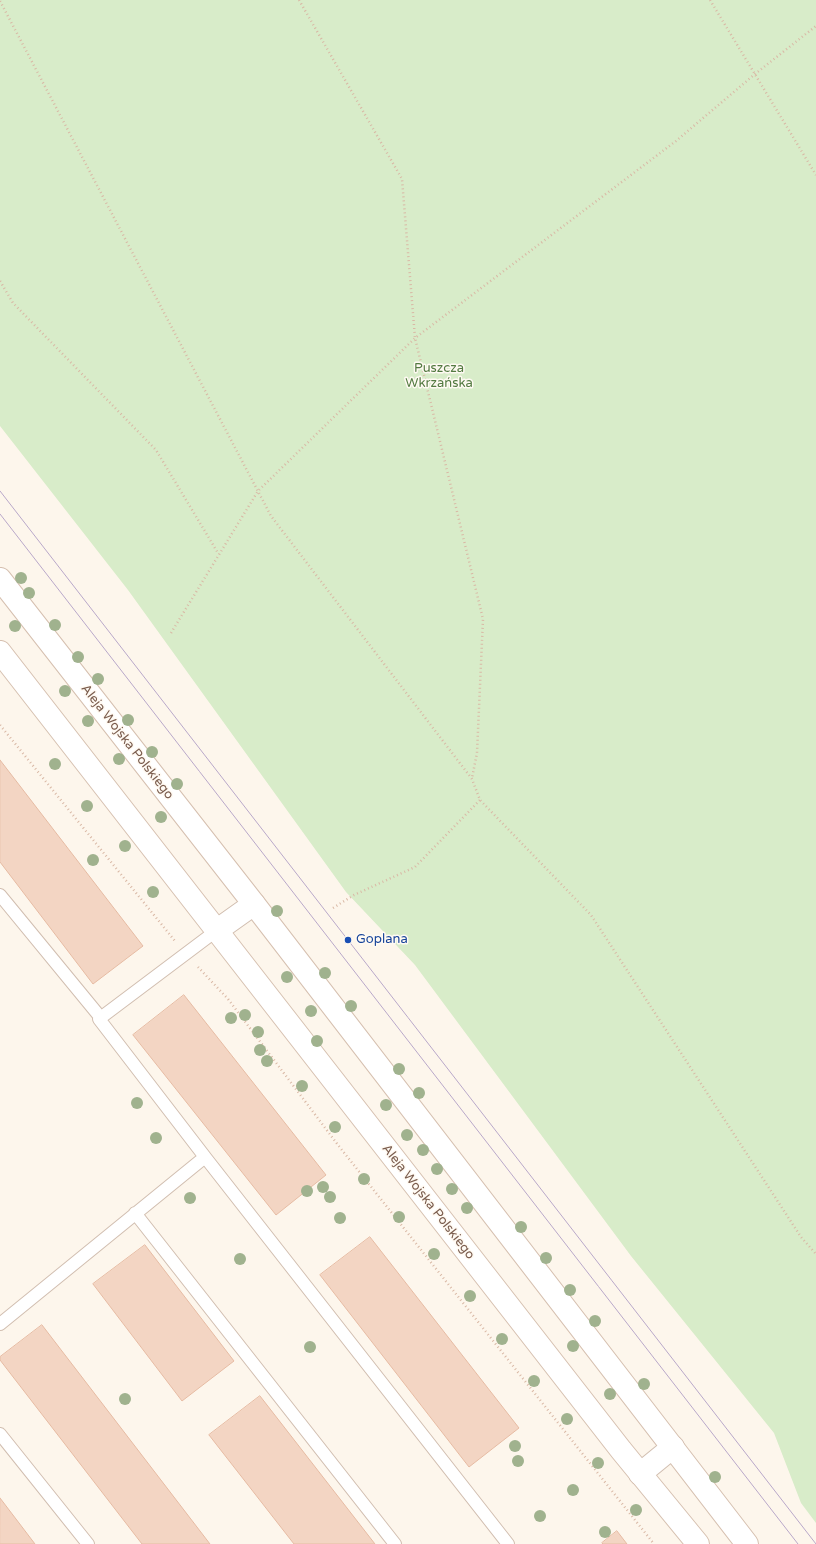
<!DOCTYPE html>
<meta charset="utf-8">
<style>
body{margin:0}
canvas{display:block;background:#fdf6ec}
</style>
<canvas width="816" height="1544"></canvas>
<script>
const g = document.querySelector('canvas').getContext('2d');
g.lineJoin = 'round';
function fillPath(path, color) { g.fillStyle = color; g.fill(path, 'evenodd'); }
function trace(path, color, width, dash) { g.strokeStyle = color; g.lineWidth = width; g.lineCap = dash ? 'butt' : 'round'; g.setLineDash(dash || []); g.stroke(path); }
function write(font, color, halo, rows, align = 'center') {
  g.font = font + ' "Varela Round",sans-serif'; g.lineWidth = 3; g.setLineDash([]); g.textBaseline = 'middle'; g.strokeStyle = halo; g.fillStyle = color; for (const [text, x, y, turn = 0] of rows) {
    g.save(); g.translate(x, y); g.rotate((+turn || 0) * Math.PI / 180); g.textAlign = isNaN(turn) ? turn : align; if (halo) g.strokeText(text, 0, 0); g.fillText(text, 0, 0); g.restore();
  }
}
fillPath(new Path2D(`
 M0,0H816V1523L801,1503L774,1433L631,1256L415,965L346,892L128,590L0,426Z`), '#d8ecc9');
const building = new Path2D(`
 M0,760L143,946L93,984L0,862Z
 M184,995L326,1175L276,1215L133,1035Z
 M370,1237L519,1428L469,1467L320,1275Z
 M145,1245L234,1361L182,1401L93,1284Z
 M42,1325L210,1544H142L0,1360V1357Z
 M260,1396L375,1544H294L209,1435Z
 M0,1498L35,1544H0Z
 M617,1531L627,1544H603L602,1543Z`);
fillPath(building, '#f3d5c3');
trace(building, '#e6bba3', 1);
const lane = new Path2D(`
 M0,895L101,1018
 M205,1157L508,1544
 M135,1213L395,1544
 M0,1324L205,1157L99,1019L216,931
 M0,1434L88,1544`);
const street = new Path2D(`
 M216,931L254,904
 M640,1474L673,1447`);
const secondary = new Path2D(`
 M0,579L254,904L747,1544
 M0,652L621,1450L698,1544`);
trace(lane, '#d1beb0', 14);
trace(street, '#d1beb0', 24);
trace(secondary, '#d6c0b0', 24);
trace(new Path2D(`
 M299,0L402,179L415,338L483,619L477,753L472,778
 M710,0L816,175
 M0,1L271,516L472,779L480,800L591,915L801,1237L816,1254
 M0,281L13,303L156,450L218,553
 M171,633L258,491L415,338L676,141L755,74L816,26
 M0,725L175,941
 M333,908L354,895L415,867L480,800
 M198,967L228,999L338,1145L654,1544`), '#d9b8a5', 2.5, [1, 3]);
trace(lane, '#fff', 12);
trace(street, '#fff', 22);
trace(secondary, '#fff', 22);
trace(new Path2D(`
 M0,491L816,1544
 M0,514L798,1544`), '#b9a8c9', 1);
g.fillStyle = '#a0b28e';
for (const [x, y] of [
 [21,578],
 [29,593],
 [55,625],
 [15,626],
 [78,657],
 [98,679],
 [65,691],
 [128,720],
 [88,721],
 [152,752],
 [119,759],
 [55,764],
 [177,784],
 [87,806],
 [161,817],
 [125,846],
 [93,860],
 [153,892],
 [277,911],
 [325,973],
 [287,977],
 [351,1006],
 [311,1011],
 [245,1015],
 [231,1018],
 [258,1032],
 [317,1041],
 [260,1050],
 [267,1061],
 [399,1069],
 [302,1086],
 [419,1093],
 [137,1103],
 [386,1105],
 [335,1127],
 [407,1135],
 [156,1138],
 [423,1150],
 [437,1169],
 [364,1179],
 [323,1187],
 [452,1189],
 [307,1191],
 [330,1197],
 [190,1198],
 [467,1208],
 [399,1217],
 [340,1218],
 [521,1227],
 [434,1254],
 [546,1258],
 [240,1259],
 [570,1290],
 [470,1296],
 [595,1321],
 [502,1339],
 [573,1346],
 [310,1347],
 [534,1381],
 [644,1384],
 [610,1394],
 [125,1399],
 [567,1419],
 [515,1446],
 [518,1461],
 [598,1463],
 [715,1477],
 [573,1490],
 [636,1510],
 [540,1516],
 [605,1532]
]) { g.beginPath(); g.arc(x, y, 6, 0, 2 * Math.PI); g.fill(); }
for (const [x, y, r, color] of [
 [348,940,4,"#1a4fb4"]
]) { const dot = new Path2D(); dot.arc(x, y, r, 0, 2 * Math.PI); g.fillStyle = color; g.fill(dot); trace(dot, '#fffaf3', 1.5); }
write('13px', '#537a41', '#fffaf3', [
 ["Puszcza",439,369],
 ["Wkrzańska",439,384]
]);
write('13px', '#7a5c4d', '#fffaf3', [
 ["Aleja Wojska Polskiego",127,742,52],
 ["Aleja Wojska Polskiego",428,1202,52]
]);
write('13px', '#164399', '#fffaf3', [
 ["Goplana",356,940]
], 'left');
</script>
